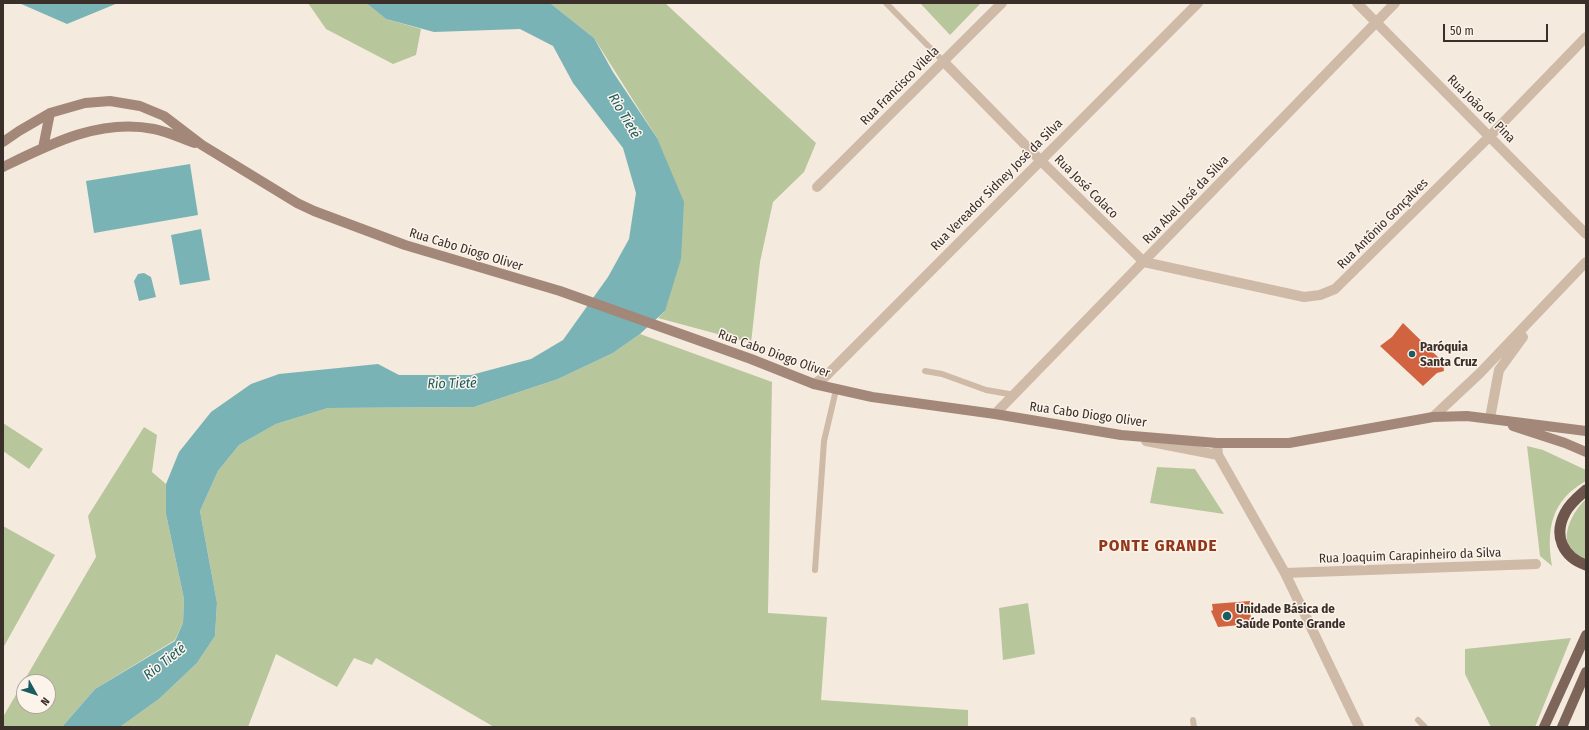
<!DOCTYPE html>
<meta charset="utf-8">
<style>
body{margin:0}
#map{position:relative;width:1589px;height:730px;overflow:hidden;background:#f5eade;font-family:"Fira Sans Condensed",sans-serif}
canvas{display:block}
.frame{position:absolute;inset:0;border:4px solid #3b2f29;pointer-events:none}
.north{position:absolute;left:16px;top:674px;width:40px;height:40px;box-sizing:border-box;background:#fcf4eb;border:1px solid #afa59d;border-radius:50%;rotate:129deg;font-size:11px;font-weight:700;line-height:16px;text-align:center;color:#3b2f29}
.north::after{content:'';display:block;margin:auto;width:14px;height:18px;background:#1a5c61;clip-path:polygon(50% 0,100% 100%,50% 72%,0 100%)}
.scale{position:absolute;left:1443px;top:24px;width:105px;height:18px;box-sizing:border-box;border:2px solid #3b2f29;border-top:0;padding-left:5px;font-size:12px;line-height:14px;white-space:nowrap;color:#3b2f29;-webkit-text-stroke:3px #fcf4eb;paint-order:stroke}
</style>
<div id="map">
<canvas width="1589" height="730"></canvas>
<div class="frame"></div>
<div class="north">N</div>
<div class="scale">50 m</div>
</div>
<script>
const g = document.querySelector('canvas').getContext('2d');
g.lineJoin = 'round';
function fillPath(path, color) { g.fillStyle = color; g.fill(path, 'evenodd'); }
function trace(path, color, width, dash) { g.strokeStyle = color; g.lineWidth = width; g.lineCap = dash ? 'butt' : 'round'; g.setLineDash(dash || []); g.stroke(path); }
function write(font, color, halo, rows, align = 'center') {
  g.font = font + ' "Fira Sans Condensed",sans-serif'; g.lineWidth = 3; g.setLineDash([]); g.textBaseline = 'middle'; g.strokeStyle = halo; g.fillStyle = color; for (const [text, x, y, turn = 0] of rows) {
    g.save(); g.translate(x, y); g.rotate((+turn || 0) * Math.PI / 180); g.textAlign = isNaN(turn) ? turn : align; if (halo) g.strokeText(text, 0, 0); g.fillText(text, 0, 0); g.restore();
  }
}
fillPath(new Path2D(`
 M308,3H366L386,19L421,29L416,55L393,64L326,29Z
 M550,3H665L816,143L804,172L773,202L760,262L751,343L658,318L665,311L657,138L594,38Z
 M920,3H981L950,35Z
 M640,334L772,382L768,613L827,617L821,700L968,710V727H494L376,658L372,665L354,658L337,687L276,654L248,727H120L159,699L197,663L215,636L217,603L200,511L218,471L239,445L276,424L328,408L474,407L558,379L613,353Z
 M3,423L43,449L29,469L3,451Z
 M144,427L157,435L152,472L166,484V514L184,599L183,623L175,640L95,689L62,727H3V717L96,557L88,516ZM24,682H48V706H24Z
 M1527,446L1543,450L1586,470V481C1551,500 1546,530 1552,566L1540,556Z
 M1157,467L1195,469L1224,514L1150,503Z
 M1586,499V559C1553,550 1569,515 1586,499Z
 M3,526L55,555L3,648Z
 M1028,603L1035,654L1003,660L999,608Z
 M1571,638L1535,727H1491L1465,674V649Z`), '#b8c69c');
fillPath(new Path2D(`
 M19,3H118L67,24Z
 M366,3H550L594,38L613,72L657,138L684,202L681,259L665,311L640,334L613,353L558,379L474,407L328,408L276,424L239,445L218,471L200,511L217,603L215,636L197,663L159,699L120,727H62L95,689L175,641L183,623L184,599L166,514V484L179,452L211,412L251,384L279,374L378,364L399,375H471L531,359L563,340L608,277L629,239L636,193L623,148L573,83L553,46L520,29L434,32L386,19Z
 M190,164L198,215L94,233L86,181Z
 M201,229L210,280L180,285L171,235Z
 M144,273L151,277L156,297L139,301L134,281L138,274Z`), '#7ab3b5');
fillPath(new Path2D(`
 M1403,323L1443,362L1444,371L1437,373L1423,386L1380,346L1392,337Z
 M1250,601L1251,624L1218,627L1211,611L1213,610L1212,604Z`), '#d16340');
trace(new Path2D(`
 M886,3L943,61
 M925,371L942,374L986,390L1015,395
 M815,570L824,441L836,390
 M1193,720L1194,727
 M1418,720L1425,727`), '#cfbaa8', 6);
trace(new Path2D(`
 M1357,3L1586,234
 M943,61L1040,160L1144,262
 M817,187L1002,3
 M1144,262L1304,297L1320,295L1335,289L1490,136L1586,37
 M814,384L826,376L1198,3
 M995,414L1395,3
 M1433,417L1480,373L1586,262
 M1490,418L1499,370L1523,337
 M1146,441L1218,455
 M1217,443L1218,455L1285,573L1359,727
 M1285,573L1536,564`), '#cfbaa8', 10);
trace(new Path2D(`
 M3,142L19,131L50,113L85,103L110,101L140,106L164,116L202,145L297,203L314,211L405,245L560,291L751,359L814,384L872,397L995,414L1121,435L1217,443H1289L1433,417L1467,416L1586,431
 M43,148L50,113
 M3,167C50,144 100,118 154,129C168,132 181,138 195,143
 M1513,426L1565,443L1586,452`), '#a38879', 10);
trace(new Path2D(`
 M1544,727L1586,635
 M1562,727L1586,672`), '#7e6559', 10);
trace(new Path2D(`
 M1586,490C1578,497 1570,503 1565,513C1553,536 1563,557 1586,565`), '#6e564c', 11);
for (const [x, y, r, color] of [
 [1412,354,4,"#1a5c61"],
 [1227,616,5,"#1a5c61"]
]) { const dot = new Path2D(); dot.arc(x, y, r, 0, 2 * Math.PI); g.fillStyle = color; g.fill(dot); trace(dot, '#fcf4eb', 1.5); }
write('13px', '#3b2f29', '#fcf4eb', [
 ["Rua Francisco Vilela",900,86,-45],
 ["Rua João de Pina",1481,109,45],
 ["Rua Vereador Sidney José da Silva",997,185,-45],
 ["Rua José Colaco",1086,187,45],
 ["Rua Abel José da Silva",1186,200,-46],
 ["Rua Antônio Gonçalves",1383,224,-45],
 ["Rua Cabo Diogo Oliver",466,250,17],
 ["Rua Cabo Diogo Oliver",774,354,20],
 ["Rua Cabo Diogo Oliver",1088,415,8],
 ["Rua Joaquim Carapinheiro da Silva",1410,556,-2]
]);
write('bold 13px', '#3b2f29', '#fcf4eb', [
 ["Paróquia",1420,347],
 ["Santa Cruz",1420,362],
 ["Unidade Básica de",1236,609],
 ["Saúde Ponte Grande",1236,624]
], 'left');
write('italic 14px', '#1a5c61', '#fcf4eb', [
 ["Rio Tietê",624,116,60],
 ["Rio Tietê",452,384,-1],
 ["Rio Tietê",165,662,-38]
]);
g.letterSpacing = '1px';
write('bold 17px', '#92371a', '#fcf4eb', [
 ["PONTE GRANDE",1158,546]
]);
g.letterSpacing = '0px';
</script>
